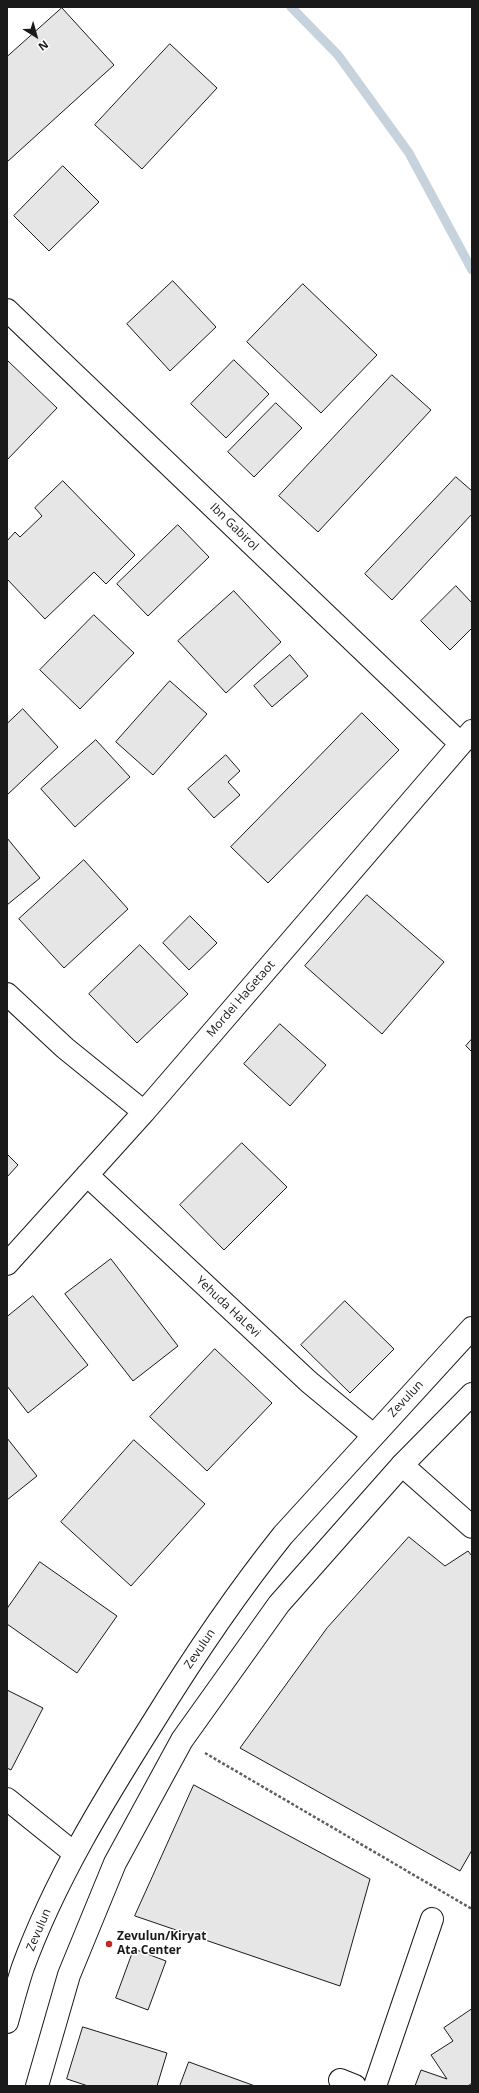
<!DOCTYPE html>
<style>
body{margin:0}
#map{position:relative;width:479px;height:2093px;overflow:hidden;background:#fff;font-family:"Open Sans",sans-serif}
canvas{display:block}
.frame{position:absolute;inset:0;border:8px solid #1a1a1a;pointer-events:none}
.north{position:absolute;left:16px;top:16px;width:40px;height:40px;-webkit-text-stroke:3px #fff;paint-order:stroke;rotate:143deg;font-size:11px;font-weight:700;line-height:16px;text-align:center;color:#1a1a1a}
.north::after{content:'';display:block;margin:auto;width:14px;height:18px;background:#1a1a1a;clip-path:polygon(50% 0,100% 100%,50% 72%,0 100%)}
</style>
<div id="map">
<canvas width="479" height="2093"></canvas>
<div class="frame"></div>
<div class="north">N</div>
</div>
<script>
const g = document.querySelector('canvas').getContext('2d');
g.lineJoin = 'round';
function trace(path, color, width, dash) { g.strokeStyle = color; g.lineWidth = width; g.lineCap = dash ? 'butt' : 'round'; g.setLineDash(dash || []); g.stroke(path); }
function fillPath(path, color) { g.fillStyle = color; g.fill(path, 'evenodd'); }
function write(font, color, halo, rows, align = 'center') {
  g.font = font + ' "Open Sans",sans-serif'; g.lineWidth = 3; g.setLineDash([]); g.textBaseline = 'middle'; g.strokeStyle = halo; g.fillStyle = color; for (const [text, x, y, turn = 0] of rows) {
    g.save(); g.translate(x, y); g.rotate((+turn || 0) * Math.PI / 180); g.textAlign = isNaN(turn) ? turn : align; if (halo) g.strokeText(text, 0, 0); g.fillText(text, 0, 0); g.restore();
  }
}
trace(new Path2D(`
 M291,7L338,55L409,153L472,270`), '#c6d2dc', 9);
const building = new Path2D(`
 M62,8L114,65L7,162V57Z
 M170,44L217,88L142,169L95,125Z
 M63,166L99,202L49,251L14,216Z
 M173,281L216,327L170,371L127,324Z
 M303,284L377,355L321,413L247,342Z
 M7,360L57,408L7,460Z
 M234,360L269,394L226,438L191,404Z
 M392,375L431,410L318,532L279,496Z
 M276,403L302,428L254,477L228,452Z
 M456,477L472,491V514L392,600L365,574Z
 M63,481L135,555L106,584L94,572L45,619L7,579V541L15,532L20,537L42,516L35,508Z
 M178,525L209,557L148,616L117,584Z
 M456,586L472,603V628L450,650L421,621Z
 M234,591L281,642L226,693L178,641Z
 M94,615L134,653L80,709L40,670Z
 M290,655L308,676L272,707L254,686Z
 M170,681L207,714L153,775L116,742Z
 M23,709L58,747L7,795V724Z
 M362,713L399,750L268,883L231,847Z
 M96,740L130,777L75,827L41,789Z
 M226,755L240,771L228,782L240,795L214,818L188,789Z
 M7,838L40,878L7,905Z
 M84,860L128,909L64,968L19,919Z
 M367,895L444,962L382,1034L305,966Z
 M190,916L217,943L189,970L163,943Z
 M140,945L188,994L137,1043L89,994Z
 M280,1024L326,1065L290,1106L244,1064Z
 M472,1039V1052L466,1046Z
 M242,1143L287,1187L224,1250L180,1205Z
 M7,1154L18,1165L7,1177Z
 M111,1259L178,1346L133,1381L65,1294Z
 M33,1296L88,1365L28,1413L7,1386V1317Z
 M345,1301L394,1349L350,1393L301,1345Z
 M215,1349L272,1403L207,1471L150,1417Z
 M7,1438L37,1476L7,1500Z
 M134,1440L205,1504L131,1586L61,1522Z
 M409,1537L445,1566L468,1551L472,1556V1850L460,1871L240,1748L327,1628Z
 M40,1562L117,1616L77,1673L7,1624V1609Z
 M7,1690L43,1708L11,1770L7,1768Z
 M194,1785L370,1879L340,1986L135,1916Z
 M134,1949L166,1961L148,2010L116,1998Z
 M472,2009V2083L468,2086H415L421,2070L447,2079L431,2055L453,2041L444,2028Z
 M83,2027L167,2053L157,2086H88L67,2079Z
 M189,2062L255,2086H180Z`);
fillPath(building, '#e6e6e6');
trace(building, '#1a1a1a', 1);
const minor = new Path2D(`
 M7,310L461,744
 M7,994L65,1048L144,1112
 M87,1175L309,1382L373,1435
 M7,1264L144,1112L472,731
 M402,1465L472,1527
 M7,1799L74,1853
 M340,2080L355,2086
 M375,2086L432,1919`);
const major = new Path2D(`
 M7,2022C12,2004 17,1985 23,1967C55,1880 103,1802 152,1724C192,1659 235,1595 283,1535L472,1328
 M37,2086L69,1975L115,1863L182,1740L279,1604L402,1465L472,1394`);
trace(minor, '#1a1a1a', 24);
trace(major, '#1a1a1a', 24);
trace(new Path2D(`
 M205,1753L472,1909`), '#5f5f5f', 2.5, [3, 2]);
trace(minor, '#fff', 22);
trace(major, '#fff', 22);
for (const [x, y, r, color] of [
 [109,1944,4,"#c62828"]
]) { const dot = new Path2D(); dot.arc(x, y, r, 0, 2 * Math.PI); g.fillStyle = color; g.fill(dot); trace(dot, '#fff', 1.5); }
write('12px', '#1a1a1a', '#fff', [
 ["Ibn Gabirol",234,527,44],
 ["Mordei HaGetaot",241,999,-49],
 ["Yehuda HaLevi",228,1307,43],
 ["Zevulun",406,1399,-47],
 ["Zevulun",200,1649,-56],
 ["Zevulun",39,1930,-67]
]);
write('bold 12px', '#1a1a1a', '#fff', [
 ["Zevulun/Kiryat",117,1937],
 ["Ata Center",117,1951]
], 'left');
</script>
